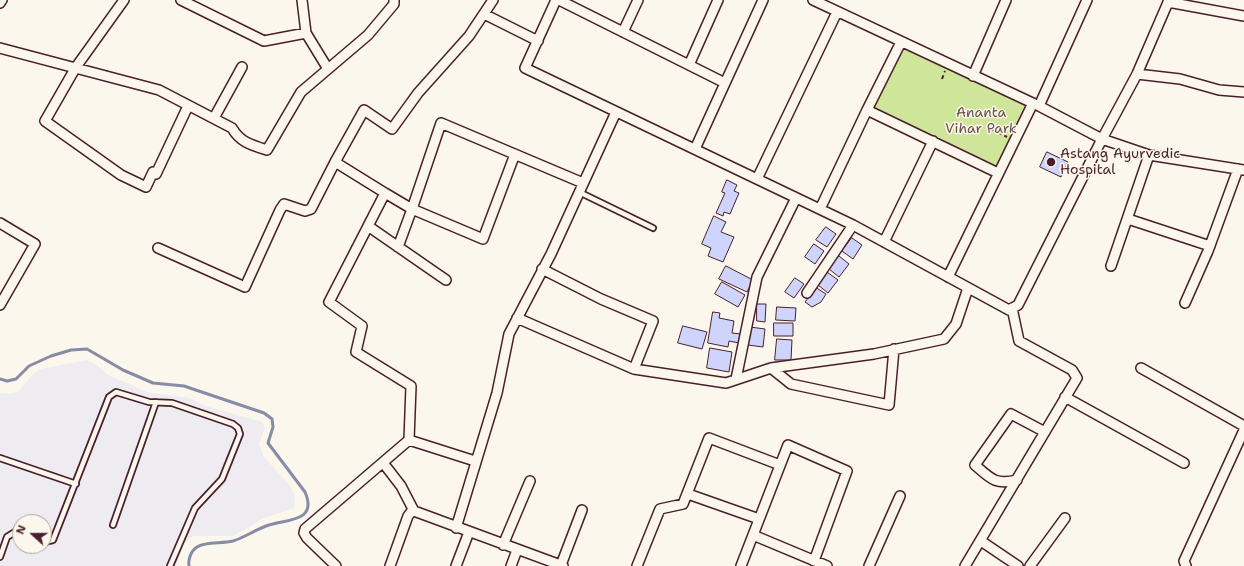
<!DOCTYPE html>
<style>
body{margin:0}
#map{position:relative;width:1244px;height:566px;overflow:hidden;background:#fbf7ec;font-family:"Shantell Sans",sans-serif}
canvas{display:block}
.north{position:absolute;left:12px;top:514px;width:40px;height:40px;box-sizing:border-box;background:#fbf7ec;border:1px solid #b4a19f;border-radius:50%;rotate:291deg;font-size:11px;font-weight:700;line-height:16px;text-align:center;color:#4a1f2b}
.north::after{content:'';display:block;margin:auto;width:14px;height:18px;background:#4a1f2b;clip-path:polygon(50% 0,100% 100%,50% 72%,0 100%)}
</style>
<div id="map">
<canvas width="1244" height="566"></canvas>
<div class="north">N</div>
</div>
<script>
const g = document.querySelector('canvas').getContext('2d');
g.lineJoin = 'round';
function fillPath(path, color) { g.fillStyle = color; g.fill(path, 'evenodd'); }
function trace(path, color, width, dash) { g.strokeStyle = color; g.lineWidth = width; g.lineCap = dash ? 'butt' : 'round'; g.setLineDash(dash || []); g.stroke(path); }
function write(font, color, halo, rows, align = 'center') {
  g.font = font + ' "Shantell Sans",sans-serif'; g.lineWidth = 3; g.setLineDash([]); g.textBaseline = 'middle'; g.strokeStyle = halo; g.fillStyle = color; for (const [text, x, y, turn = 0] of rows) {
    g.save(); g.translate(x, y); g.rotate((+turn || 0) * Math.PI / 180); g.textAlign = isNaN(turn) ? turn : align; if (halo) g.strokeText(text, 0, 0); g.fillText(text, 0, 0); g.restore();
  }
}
fillPath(new Path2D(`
 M87,360L94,363L108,375L147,392L190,398L203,405L262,422L265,428L259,444L264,457L291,487L295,496L294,508L264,518L233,536H193L183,545L176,566H0V393L9,394L18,392L34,373L41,369ZM20,522H44V546H20Z`), '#eeecf1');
fillPath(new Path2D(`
 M902,44L1031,103L998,172L872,107Z`), '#cee59a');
trace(new Path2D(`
 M0,379L7,381L16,379L29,366L51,356L71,350L87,349L123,370L153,383L184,386L264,413L272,419L273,427L268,443L305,492C318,522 287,519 269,525C256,529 246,537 233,541C222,544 206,541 197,547C191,551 188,559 189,566`), '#858da6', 3);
const building = new Path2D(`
 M1047,152L1068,162L1061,177L1040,167Z
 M727,180L737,185L734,191L739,193L730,214L724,212L723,216L716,213L725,193L722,192Z
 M714,216L726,222L721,232L734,237L723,262L708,256L711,248L702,244Z
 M826,227L836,234L827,247L816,240Z
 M852,238L862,245L853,259L842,251Z
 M814,244L824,251L815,264L805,257Z
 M839,256L849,264L839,277L829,269Z
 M726,266L753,280L747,292L719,279Z
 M827,272L838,280L828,293L818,285Z
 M795,278L804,284L794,298L785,292Z
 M722,282L745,295L738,307L715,294Z
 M815,287L826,294L821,302L812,307L805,302L808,298L805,296Z
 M757,304H766L765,322L757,321Z
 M777,307L796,308L795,321L776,320Z
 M713,312L720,313L719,318L734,321L732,333L741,334L739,343L729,341L728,347L708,343Z
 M774,323H793V336H774Z
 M683,326L707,332L702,349L678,343Z
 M750,327L765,329L763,347L748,345Z
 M777,339L792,340L791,360H775Z
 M710,348L732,352L729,372L707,368Z`);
fillPath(building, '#cfd4fc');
trace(building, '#4a1f2b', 1);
const service = new Path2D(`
 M579,192L653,228
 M0,458L76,484
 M113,525L156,402
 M44,542L53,540L109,397L116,392L149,402L172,403L233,424L238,428L240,434L222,479L195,508L170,566
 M0,557L7,537L15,532L20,534`);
const minor = new Path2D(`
 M124,0L76,67L45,121L121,175L146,187L153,172L156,174L188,106
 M181,0L264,41L306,33L328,69
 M302,0L306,33
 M556,0L525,68L853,225L1009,310L1018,305L1102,139L1137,74L1169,0
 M559,0L725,83
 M813,0L1039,106L1102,139L1149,155L1244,170
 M1168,2L1244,16
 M0,3L2,0
 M484,14L538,41
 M623,32L638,0
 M901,42L867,110L998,173
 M0,48L159,90L232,128C240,142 251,145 267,150L301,92L368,35L394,4V0
 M689,65L718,0
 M1137,74L1180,79L1219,90L1244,92
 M973,76L1006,0
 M1039,106L1087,0
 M214,118L242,67
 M695,149L763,0
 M335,162L364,110L392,129L418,93L469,36L493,0
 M757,179L837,12
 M385,193L412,209L441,123L583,183
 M820,209L867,110
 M1128,219L1210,246
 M0,223L35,244L0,305
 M368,226L446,280
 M884,242L933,141
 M398,247L412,209L483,239L515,154
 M158,248L245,287L280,210L284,204L305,211L311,209L335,162L385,193L329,302L362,326L356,352L411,386L409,440L305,529L304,533L307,538L336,566
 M1111,266L1149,155
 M542,269L601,299L653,321L634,369
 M948,277L1033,103
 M807,293L853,225
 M1185,303L1208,251L1238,169
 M517,318L634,369L726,383L771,368L791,384L889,405L894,349
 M771,368L874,354L944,339L956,324L968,288
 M1141,368L1244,426
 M736,379L757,277L796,198
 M1065,397L1184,463
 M409,440L475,461
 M384,464L401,486L414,511
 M1017,480C995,485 991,479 975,465L1011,414L1045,432
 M688,494L759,519
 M456,528L497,393L509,334L551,254L616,112
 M753,535L827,566
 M981,541L1018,566
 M503,545L530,481
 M561,565L582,510
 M390,566L408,516L411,512L414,511L563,566
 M456,566L469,532
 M511,566L517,550
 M637,566L660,509L683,504L709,438L780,465
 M741,566L788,445L847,471L814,561
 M869,566L900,496
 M965,566L1077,378L1072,370L1019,341L1012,308
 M1030,566L1065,518
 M1186,566L1184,561L1244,430`);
trace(service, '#4a1f2b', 8);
trace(minor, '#4a1f2b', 12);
trace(new Path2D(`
 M942,79L945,71
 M992,129L1007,137`), '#4a1f2b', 2, [4, 3]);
trace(service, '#fbf7ec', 4.5);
trace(minor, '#fbf7ec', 9);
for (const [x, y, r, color] of [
 [1051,162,5,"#4a1f2b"]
]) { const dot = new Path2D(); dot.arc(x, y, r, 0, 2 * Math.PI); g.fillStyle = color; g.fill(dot); trace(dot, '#fbf7ec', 1.5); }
write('14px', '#6b5047', '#fbf7ec', [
 ["Ananta",981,113],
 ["Vihar Park",981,129]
]);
write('14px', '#4a1f2b', '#fbf7ec', [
 ["Astang Ayurvedic",1060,154],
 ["Hospital",1060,170]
], 'left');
</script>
